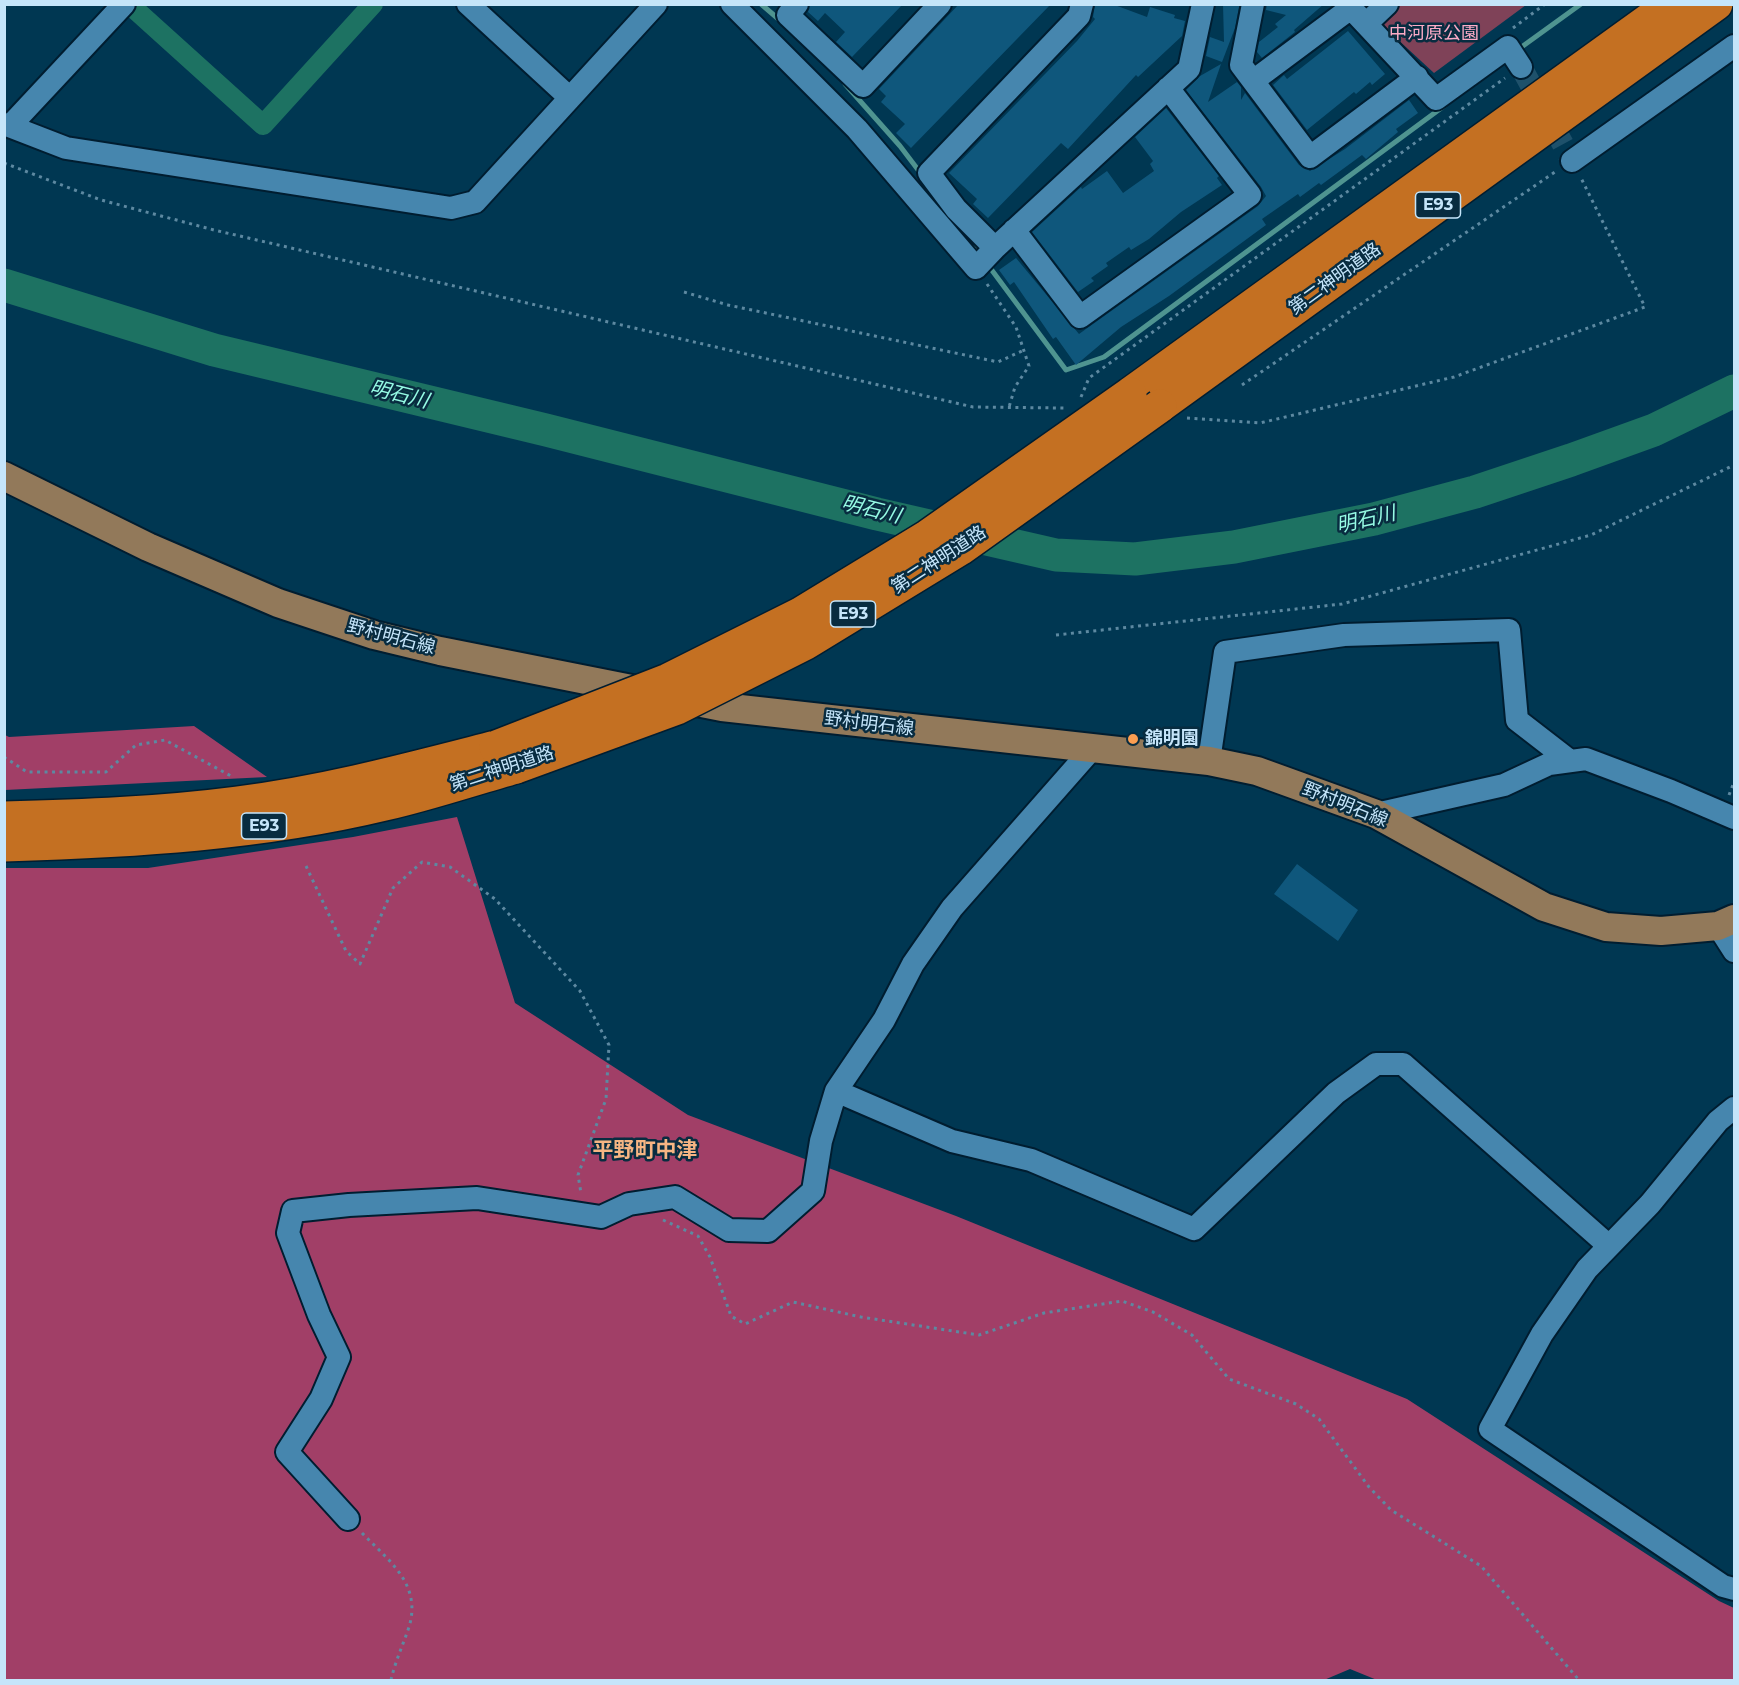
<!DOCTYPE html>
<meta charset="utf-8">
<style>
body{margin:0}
#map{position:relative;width:1739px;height:1685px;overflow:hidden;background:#003752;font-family:Montserrat,sans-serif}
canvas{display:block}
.frame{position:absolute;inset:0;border:6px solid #c5e5fa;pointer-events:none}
</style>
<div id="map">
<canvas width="1739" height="1685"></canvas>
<div class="frame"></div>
</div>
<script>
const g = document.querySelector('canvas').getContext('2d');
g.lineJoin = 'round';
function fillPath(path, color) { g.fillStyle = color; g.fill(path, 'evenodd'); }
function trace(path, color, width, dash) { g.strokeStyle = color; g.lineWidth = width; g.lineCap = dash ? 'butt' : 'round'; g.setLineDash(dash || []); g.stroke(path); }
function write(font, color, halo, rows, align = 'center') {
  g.font = font + ' Montserrat,"Noto Sans JP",sans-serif'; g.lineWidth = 5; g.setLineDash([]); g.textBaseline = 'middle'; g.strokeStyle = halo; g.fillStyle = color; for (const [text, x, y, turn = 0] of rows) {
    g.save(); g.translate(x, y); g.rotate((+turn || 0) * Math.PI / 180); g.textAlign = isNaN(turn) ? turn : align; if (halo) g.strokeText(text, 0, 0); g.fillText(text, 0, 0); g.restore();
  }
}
fillPath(new Path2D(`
 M1394,5H1526L1434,73L1382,25V15Z`), '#7f4258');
fillPath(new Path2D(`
 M194,726L267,777L5,790V735L9,737Z
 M457,817L515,1003L688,1115L956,1216L1407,1399L1719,1601L1734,1608V1680H1377L1350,1669L1324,1680H5L4,868H148L353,837Z`), '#a13f67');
trace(new Path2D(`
 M761,4L783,23
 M1516,51L1581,4
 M845,84L900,146L922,175
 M963,231L981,255
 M988,265L1066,370L1104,357L1444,106`), '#4f9490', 5);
trace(new Path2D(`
 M129,4L263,125L373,4`), '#1d7262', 20);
trace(new Path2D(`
 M4,285L214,350L546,430L877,514L1056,555L1135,559L1234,547L1374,519L1475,492L1571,460L1654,430L1734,391`), '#1d7262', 33);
fillPath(new Path2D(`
 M810,4H903L852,57L836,42L845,32L825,13L818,21L808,12Z
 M959,4H1051L911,148L896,133L905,124L881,102L886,96L879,89Z
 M1095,4H1112L1147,17L1150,7L1175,15L1174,18L1185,21L1182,36L1138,77L1136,75L1068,149L1061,143L988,218L973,204L977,199L949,173L1077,41L1095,19L1093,17Z
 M1223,4H1239V7L1235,28L1222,62L1206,56L1210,37L1224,42Z
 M1267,4H1324L1294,30L1295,32L1262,58L1257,52L1259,42L1278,27L1275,24L1286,15L1266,10Z
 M1348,31L1385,74L1372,85L1370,82L1356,94L1354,92L1307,130L1273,85L1284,75L1287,79Z
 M1221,64L1208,102L1237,82L1241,87V100L1245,93L1299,165L1310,171L1345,149L1409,100L1418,113L1396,129L1398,132L1366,159L1362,155L1321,185L1319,183L1300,197L1298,194L1262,219L1266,225L1169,296L1121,327L1076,365L1056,337L1053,339L1014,282L1010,285L999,270L1016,258L1079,334L1258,206L1266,196L1261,187L1186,90L1200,76Z
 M1166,108L1219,176L1217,178L1222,185L1181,212L1149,239L1131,250L1129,247L1106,263L1108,266L1091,278L1094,281L1078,292L1032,232L1081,187L1082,189L1107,171L1123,193L1154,171L1150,164L1153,161L1135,137Z
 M1297,864L1358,910L1338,941L1274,894Z`), '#0f577c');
trace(new Path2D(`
 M1521,67L1572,161`), '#1e516b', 22, [22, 11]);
const minor = new Path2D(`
 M732,4L857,129L976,268L995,248
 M797,4L788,15L863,86L940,4
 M1082,4L1079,16L929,173L956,209L995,248L1189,69L1203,4
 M1253,4L1241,65L1310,157L1417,77
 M1347,4L1436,99L1508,47L1521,67
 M1367,23L1387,4
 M1253,81L1351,8
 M570,98L656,4
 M4,124L66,148L451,208L475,202L570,98L468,4
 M10,126L124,4
 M1572,161L1734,46
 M1014,230L1080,317L1250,195L1168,88
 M1209,761L1225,652L1344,635L1509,630L1517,720L1570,761
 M1376,814L1504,785L1549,764L1586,759L1671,791L1734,818
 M1718,926L1734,951
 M836,1091L952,1141L1031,1160L1194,1229L1336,1093L1376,1064H1403L1609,1246
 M1734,1108L1718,1121L1650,1204L1587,1269L1542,1334L1490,1429L1723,1586L1734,1589
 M348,1519L287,1452L321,1399L339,1357L319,1315L288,1233L293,1211L349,1205L477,1198L601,1217L629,1204L675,1197L729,1230L768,1231L813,1191L821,1141L836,1091L884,1020L913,964L952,908L1091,750`);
const major = new Path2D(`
 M4,476L148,547L278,603L374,635L440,651L722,707L1209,761L1257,771L1376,814L1544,907L1606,927L1661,931L1718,926L1734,919`);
const highway = new Path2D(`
 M1130,394L1671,4
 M1160,406L1716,4
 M4,818C82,816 160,813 237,803C325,792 410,769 496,747
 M4,845C132,841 260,834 385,804C429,794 473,779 516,767`);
trace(minor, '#001d30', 26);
trace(major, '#001d30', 32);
trace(highway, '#001d30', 36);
trace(new Path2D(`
 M1513,28L1545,4
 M4,163L101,200L214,230L973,407L1064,408
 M987,284L1016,327L1029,366L1015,387L1009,407
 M684,292L728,305L998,362L1024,350
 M1242,385L1555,172
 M1081,397L1089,378L1505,78
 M1187,418L1260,423L1454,377L1645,307L1581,178
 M1056,635L1342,604L1591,535L1734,465
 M4,757L27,772H106L136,745L165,740L231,776
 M1729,795L1734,782
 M306,866L346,951L360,964L393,888L422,862L450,867L495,899L580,991L609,1045L606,1099L578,1175L581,1193
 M663,1220L698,1236L710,1257L731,1316L745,1324L793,1302L861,1317L979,1335L1044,1313L1122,1301L1153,1312L1192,1335L1229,1379L1296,1404L1319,1419L1369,1487L1391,1510L1481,1566L1579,1680
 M362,1533C389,1561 422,1584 409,1627C403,1645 395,1662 391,1680`), '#5d89a1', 3, [3, 4.5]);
trace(minor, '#4686ae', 22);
trace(major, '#92795a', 28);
trace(highway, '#c47022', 33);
const highwayBridge = new Path2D(`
 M496,747L668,680L800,614L928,536L1130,394
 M516,767L677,708L806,643L960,549L1160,406`);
trace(highwayBridge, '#001d30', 36, []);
trace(highwayBridge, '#c47022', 33);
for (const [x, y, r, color] of [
 [1133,739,6,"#fb9e51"]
]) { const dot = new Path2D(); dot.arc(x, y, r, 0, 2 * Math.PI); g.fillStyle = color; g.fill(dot); trace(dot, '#082c40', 2); }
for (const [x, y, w] of [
 [1438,205,45],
 [853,614,45],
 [264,826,45]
]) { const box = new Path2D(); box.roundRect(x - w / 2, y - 13, w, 26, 4.5); g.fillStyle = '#082c40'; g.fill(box); trace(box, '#c5e5fa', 1.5); }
write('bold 16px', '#c5e5fa', null, [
 ["E93",1438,205],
 ["E93",853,614],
 ["E93",264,826]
]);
write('18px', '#fcabc6', '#082c40', [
 ["中河原公園",1434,34]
]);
write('18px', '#c5e5fa', '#082c40', [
 ["第二神明道路",1335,279,-36],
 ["第二神明道路",939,560,-33],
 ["野村明石線",391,637,15],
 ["野村明石線",869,724,7],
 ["第二神明道路",502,769,-18],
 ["野村明石線",1345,805,22]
]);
write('bold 18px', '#c5e5fa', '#082c40', [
 ["錦明園",1145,739]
], 'left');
write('italic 20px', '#96fbe4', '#082c40', [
 ["明石川",399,395,14],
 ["明石川",871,510,14],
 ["明石川",1366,520,-13]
]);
write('bold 21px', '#f6b583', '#082c40', [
 ["平野町中津",645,1151]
]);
</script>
